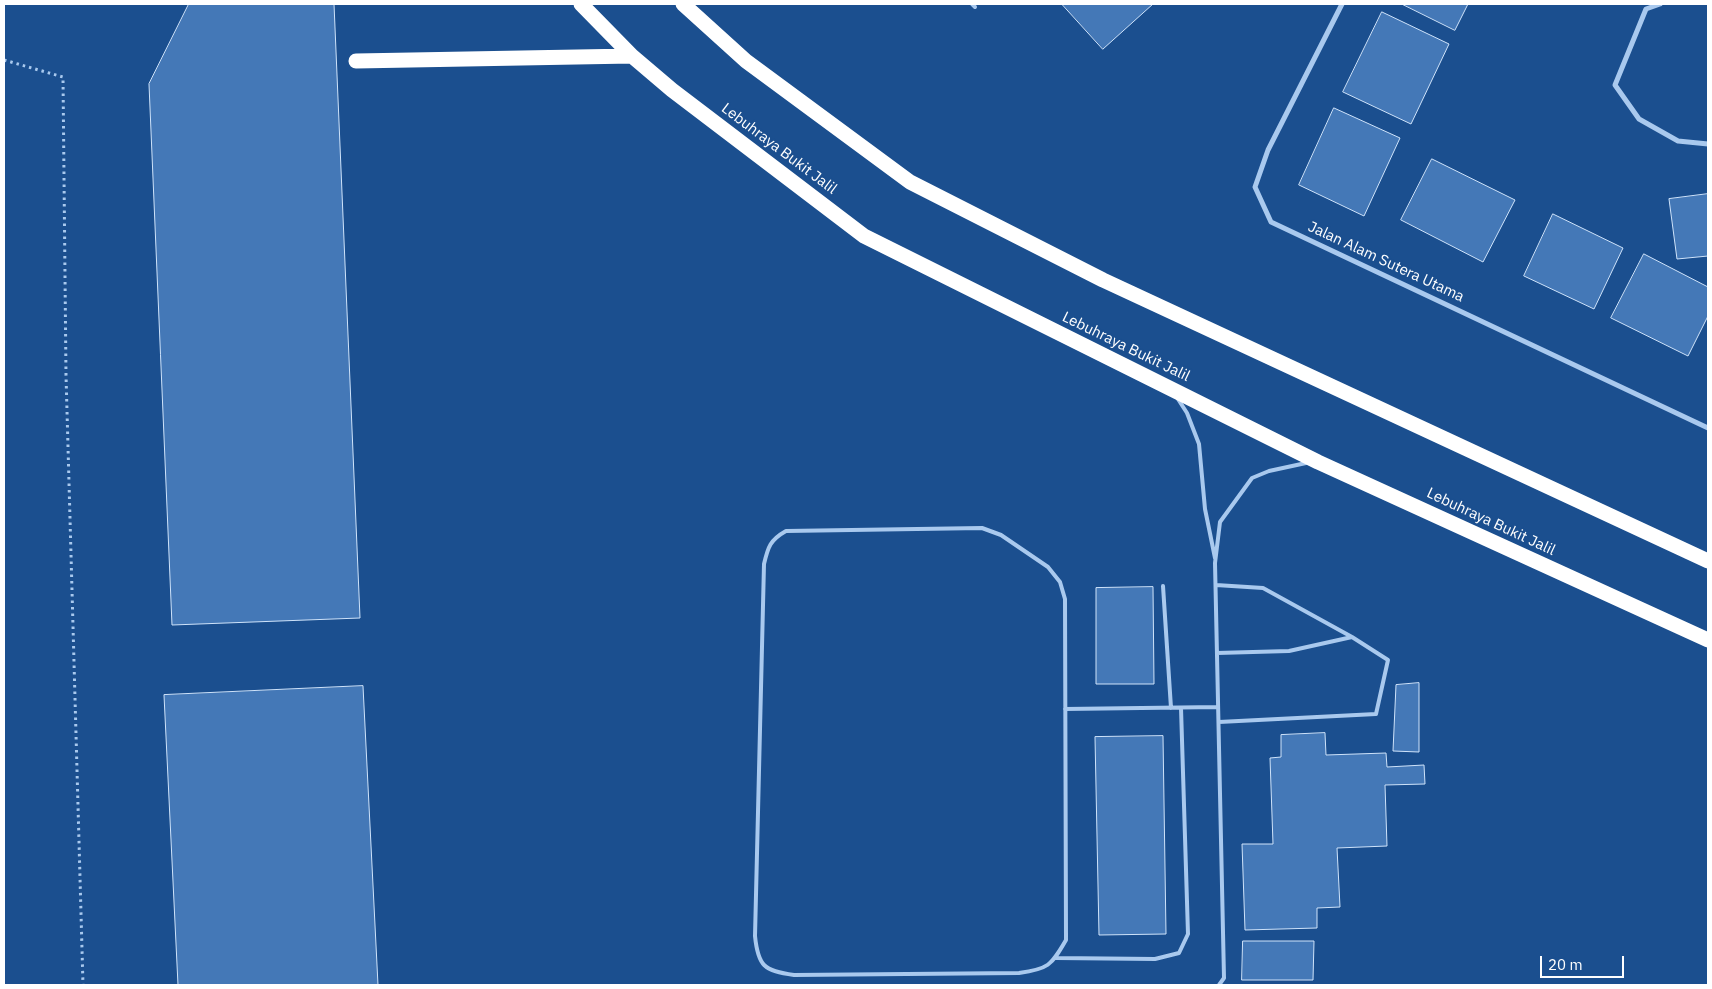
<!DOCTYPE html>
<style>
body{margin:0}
#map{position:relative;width:1712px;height:989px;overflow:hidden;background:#1b4f8f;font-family:"IBM Plex Sans",sans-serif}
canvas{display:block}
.frame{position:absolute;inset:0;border:5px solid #fff;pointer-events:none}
.scale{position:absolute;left:1540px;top:956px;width:84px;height:22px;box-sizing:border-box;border:2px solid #fff;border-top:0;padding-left:6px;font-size:15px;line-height:18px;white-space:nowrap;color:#fff;-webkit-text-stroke:4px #1b4f8f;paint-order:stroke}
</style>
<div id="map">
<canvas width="1712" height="989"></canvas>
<div class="frame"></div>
<div class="scale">20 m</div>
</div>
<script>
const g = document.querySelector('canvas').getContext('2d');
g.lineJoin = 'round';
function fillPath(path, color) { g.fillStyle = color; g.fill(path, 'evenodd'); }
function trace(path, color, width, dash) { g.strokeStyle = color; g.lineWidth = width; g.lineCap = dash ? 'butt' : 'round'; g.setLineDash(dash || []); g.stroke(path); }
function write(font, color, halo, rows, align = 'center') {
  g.font = font + ' "IBM Plex Sans",sans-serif'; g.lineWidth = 4; g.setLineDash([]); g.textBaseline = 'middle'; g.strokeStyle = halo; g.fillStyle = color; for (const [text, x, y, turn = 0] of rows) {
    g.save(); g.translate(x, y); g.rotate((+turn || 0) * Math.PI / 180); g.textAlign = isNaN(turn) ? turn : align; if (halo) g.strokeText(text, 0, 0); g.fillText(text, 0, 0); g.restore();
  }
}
const building = new Path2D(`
 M189,4H334L360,618L172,625L149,84Z
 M1062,4H1153L1103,49Z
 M1402,4H1468L1455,30Z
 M1382,12L1449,44L1411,124L1343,92Z
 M1334,108L1400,138L1364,216L1299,185Z
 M1432,159L1515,200L1483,262L1401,220Z
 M1708,194V256L1677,259L1669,199Z
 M1553,214L1623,248L1594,309L1524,276Z
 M1644,254L1708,287V316L1688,356L1611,318Z
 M1153,587L1154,684H1096V588Z
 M1419,683V752L1393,751L1396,685Z
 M363,686L378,985H178L164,695Z
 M1325,733L1326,755L1386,753L1387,767L1424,765L1425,784L1385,785L1387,846L1337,848L1340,907L1317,908V928L1245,930L1242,844H1273L1270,758L1281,757V735Z
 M1163,736L1166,934L1099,935L1095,737Z
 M1243,941H1314L1313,980H1242Z`);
fillPath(building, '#4478b7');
trace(building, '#cfe3fa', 1);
trace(new Path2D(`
 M4,60L63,77L66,375L83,985`), '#a9c9ee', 3, [2.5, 4]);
trace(new Path2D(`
 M972,4L975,7
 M1178,399L1187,413L1199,444L1205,509L1215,558
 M982,528L1001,535L1048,567L1060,582L1065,599L1066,940C1051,966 1048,969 1019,973L794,975C764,971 758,966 755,936L764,564C768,547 770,540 786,531Z
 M1216,585L1263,588L1352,637L1388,660L1376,714L1219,722
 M1163,586L1171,708
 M1217,653L1289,651L1352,637
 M1065,709L1218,707
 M1056,958L1155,959L1179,953L1188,934L1181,708
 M1219,985L1224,978L1215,563L1220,522L1252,478L1269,471L1306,463`), '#a9c9ee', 4);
trace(new Path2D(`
 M1342,4L1268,150L1255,187L1271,222L1708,428
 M1660,4L1646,9L1615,85L1639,119L1678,141L1708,144`), '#a9c9ee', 5);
trace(new Path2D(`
 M581,4L632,56L672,90L864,236L1318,462L1708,640
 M683,4L746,61L910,182L1103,280L1708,561
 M356,61L632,56`), '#fff', 15);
write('15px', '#fff', '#1b4f8f', [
 ["Lebuhraya Bukit Jalil",779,149,37],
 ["Jalan Alam Sutera Utama",1386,262,25],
 ["Lebuhraya Bukit Jalil",1126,347,26],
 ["Lebuhraya Bukit Jalil",1491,522,25]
]);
</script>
